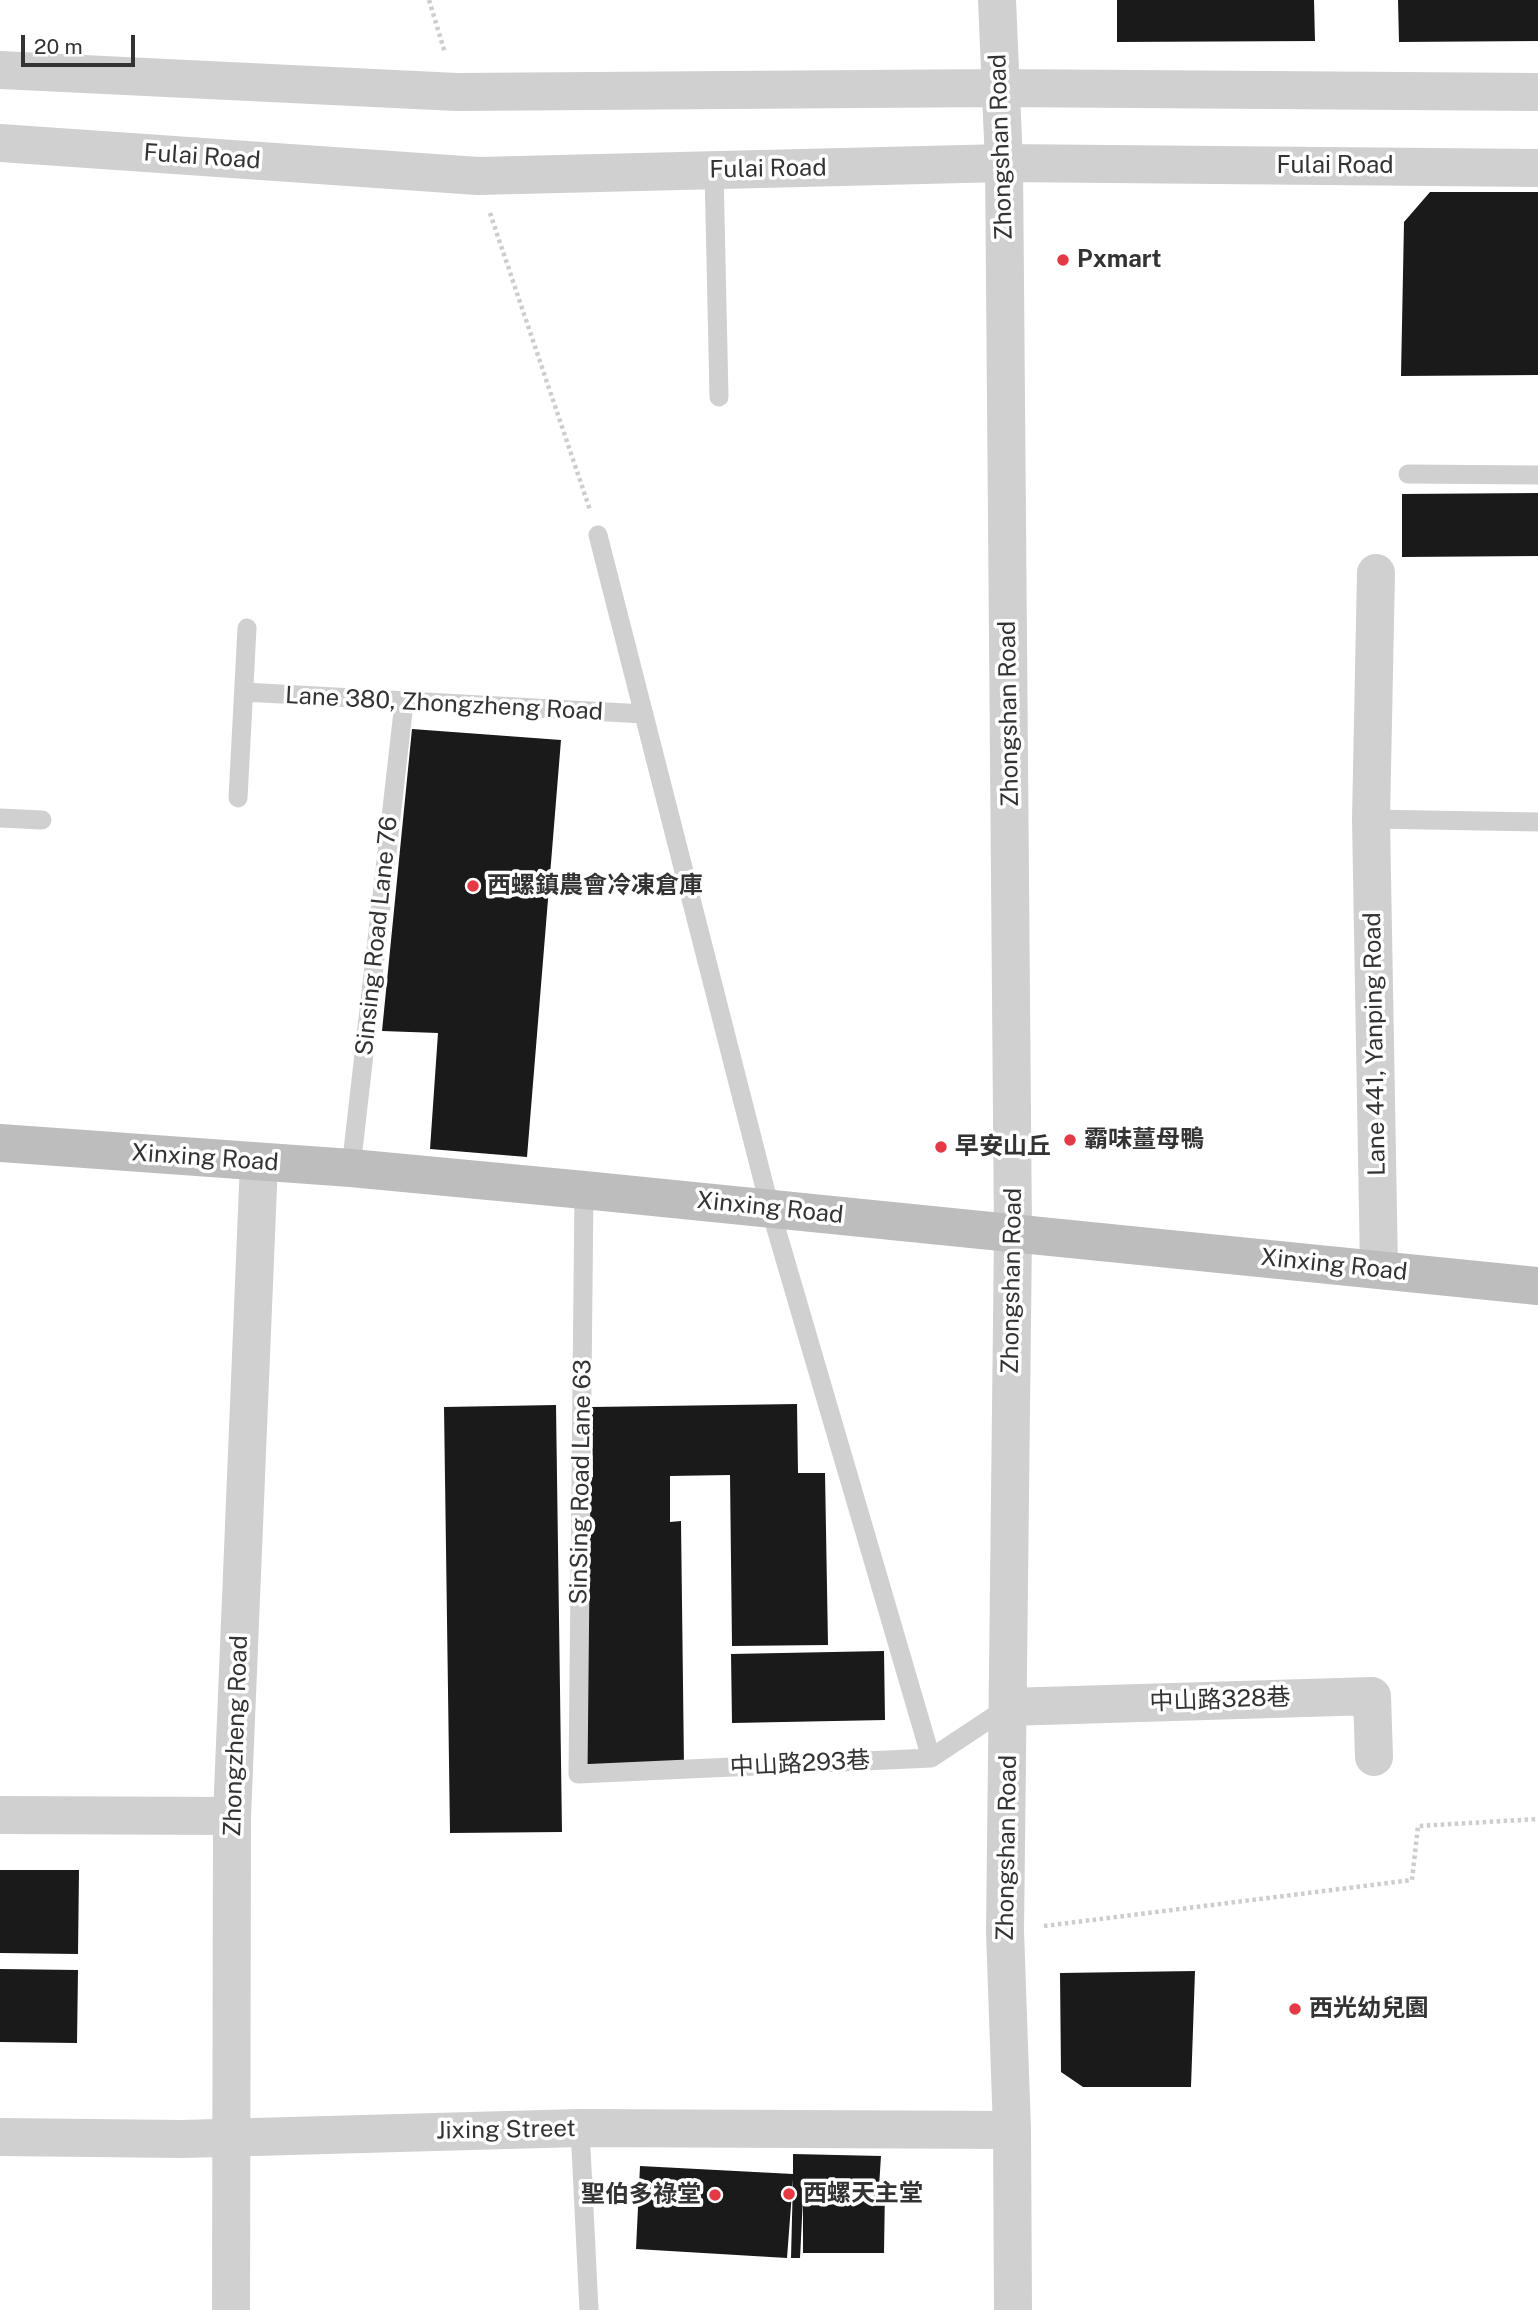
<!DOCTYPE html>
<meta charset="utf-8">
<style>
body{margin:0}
#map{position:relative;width:1538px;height:2310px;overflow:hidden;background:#fff;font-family:"Public Sans",sans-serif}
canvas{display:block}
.scale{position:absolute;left:21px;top:35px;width:114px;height:32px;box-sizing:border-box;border:4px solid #333;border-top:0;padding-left:9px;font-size:21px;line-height:24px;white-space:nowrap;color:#333;-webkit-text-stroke:5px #fff;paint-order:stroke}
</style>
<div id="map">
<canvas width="1538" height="2310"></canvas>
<div class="scale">20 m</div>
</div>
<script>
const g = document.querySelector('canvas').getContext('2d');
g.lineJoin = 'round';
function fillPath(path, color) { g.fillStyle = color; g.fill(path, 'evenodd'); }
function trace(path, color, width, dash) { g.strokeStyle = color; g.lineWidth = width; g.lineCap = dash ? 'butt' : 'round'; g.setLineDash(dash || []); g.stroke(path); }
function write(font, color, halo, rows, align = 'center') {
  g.font = font + ' "Public Sans","Noto Sans TC",sans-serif'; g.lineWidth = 7; g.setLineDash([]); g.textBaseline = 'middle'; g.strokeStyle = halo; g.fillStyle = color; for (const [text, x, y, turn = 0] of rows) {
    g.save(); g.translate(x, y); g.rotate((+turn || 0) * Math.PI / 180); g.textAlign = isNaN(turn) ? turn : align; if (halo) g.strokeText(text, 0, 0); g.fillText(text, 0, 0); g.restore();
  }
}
fillPath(new Path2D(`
 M1117,0H1314L1315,41L1117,42Z
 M1398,0H1538V41L1399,42Z
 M1430,192H1538V375L1401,376L1404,222Z
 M1538,493V556L1402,557V494Z
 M412,729L561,740L527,1157L430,1149L438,1033L382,1031Z
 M797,1404L798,1473H825L828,1645L732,1646L730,1475L670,1476V1522L681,1521L684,1767L585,1768L581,1477H593L592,1407Z
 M556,1405L562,1832L450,1833L444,1407Z
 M884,1651L885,1720L732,1723L731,1654Z
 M0,1870H79L78,1954L0,1953Z
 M0,1969L78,1970L77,2043L0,2042Z
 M1195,1971L1191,2087H1083L1061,2072L1060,1973Z
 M793,2154L881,2156L879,2187H885L884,2253H803V2186H865L803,2184L804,2178L800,2258H791L793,2179L787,2258L636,2249L640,2166L793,2174Z`), '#1a1a1a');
trace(new Path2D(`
 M429,0L445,53
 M490,213L590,510
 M1044,1926L1412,1880L1418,1826L1538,1819`), '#cdcdcd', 4.5, [3.5, 3.5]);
trace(new Path2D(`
 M714,170L719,397
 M1408,474L1538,475
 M598,535L770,1208L931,1758
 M244,692L644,714
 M238,798L247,628
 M0,818L42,820
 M1371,819L1538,822
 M351,1168L404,703
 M584,1190L578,1774L931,1758L1008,1707
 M580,2128L589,2310`), '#d0d0d0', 19);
trace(new Path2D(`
 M997,0L1004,163L1013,1234L1005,1931L1012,2130L1013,2310
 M0,70L457,92L999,88L1538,92
 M0,143L478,176L1004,163L1538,168
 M1376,573L1371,819L1379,1269
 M1008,1707L1372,1696L1374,1757
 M0,1815L232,1816
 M0,2137L182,2139L580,2128L1012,2130
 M231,2310L232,1816L259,1162`), '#d0d0d0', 38);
trace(new Path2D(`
 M0,1143L351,1168L584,1190L1538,1286`), '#bdbdbd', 38);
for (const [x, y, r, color] of [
 [1063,260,7,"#e63946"],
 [473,886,7,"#e63946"],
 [1070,1140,7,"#e63946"],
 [941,1147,7,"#e63946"],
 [1295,2009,7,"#e63946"],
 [789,2194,7,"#e63946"],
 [715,2195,7,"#e63946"]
]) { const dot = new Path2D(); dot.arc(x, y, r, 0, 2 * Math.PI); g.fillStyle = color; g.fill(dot); trace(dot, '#fff', 2.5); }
write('24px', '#333', '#fff', [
 ["Zhongshan Road",1001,147,-92],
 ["Fulai Road",202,157,4],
 ["Fulai Road",1335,166],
 ["Fulai Road",768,169,-1],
 ["Lane 380, Zhongzheng Road",444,704,3],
 ["Zhongshan Road",1009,714,-91],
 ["Sinsing Road Lane 76",377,936,-84],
 ["Lane 441, Yanping Road",1375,1044,-91],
 ["Xinxing Road",205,1158,4],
 ["Xinxing Road",770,1208,6],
 ["Xinxing Road",1334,1265,6],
 ["Zhongshan Road",1012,1281,-89],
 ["SinSing Road Lane 63",581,1482,-89],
 ["中山路328巷",1220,1700,-2],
 ["Zhongzheng Road",236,1736,-88],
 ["中山路293巷",800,1764,-3],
 ["Zhongshan Road",1007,1848,-89],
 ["Jixing Street",506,2130,-1]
]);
write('bold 24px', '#333', '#fff', [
 ["Pxmart",1077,260],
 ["西螺鎮農會冷凍倉庫",487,886],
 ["霸味薑母鴨",1084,1140],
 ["早安山丘",955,1147],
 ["西光幼兒園",1309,2009],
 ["西螺天主堂",803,2194],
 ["聖伯多祿堂",701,2195,"right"]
], 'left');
</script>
